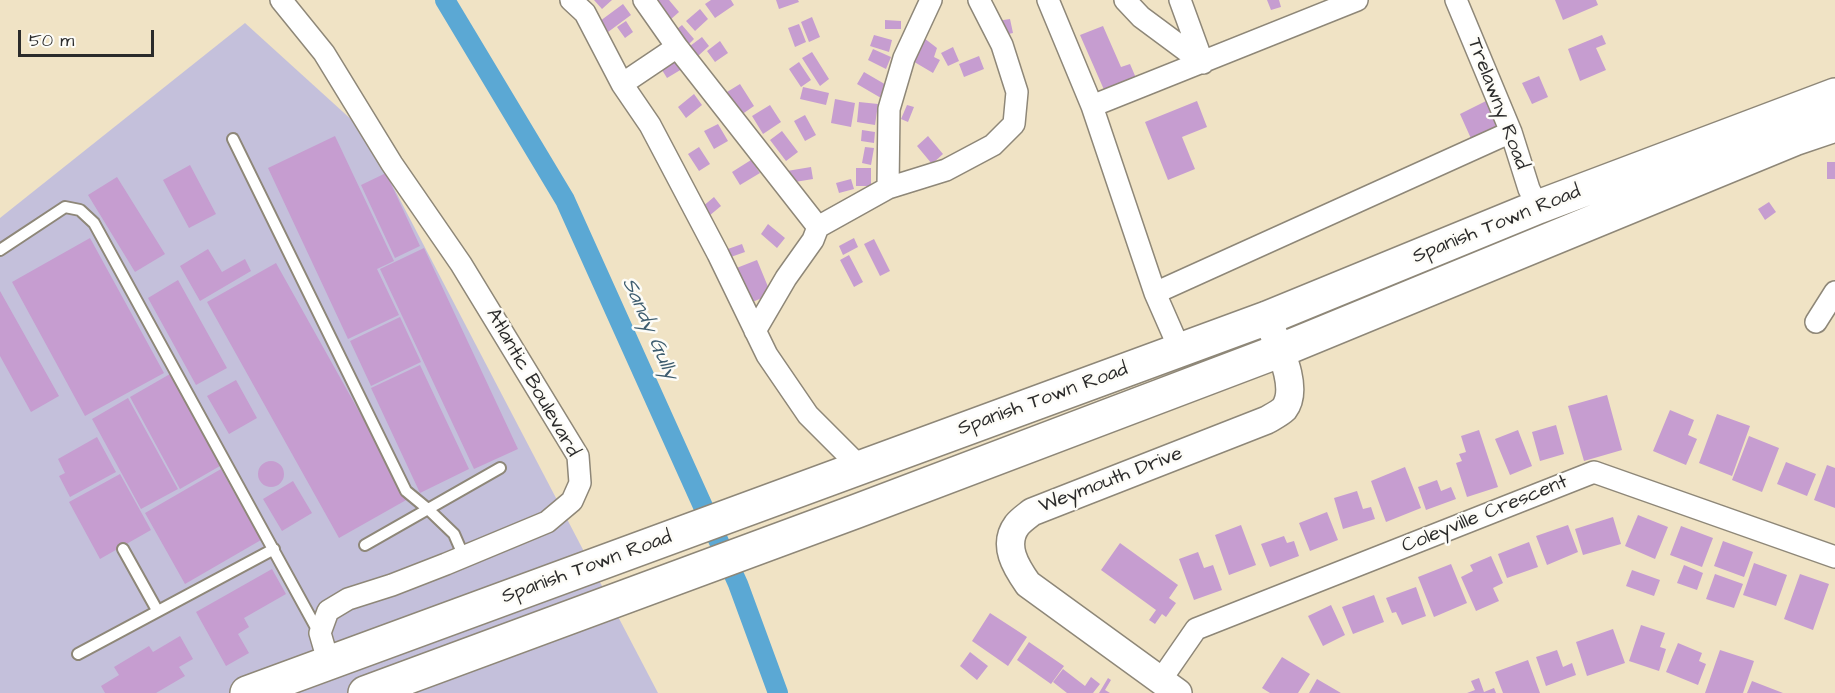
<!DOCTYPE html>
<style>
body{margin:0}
#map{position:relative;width:1835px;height:693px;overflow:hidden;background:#f0e3c5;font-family:"Architects Daughter",sans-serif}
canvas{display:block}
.scale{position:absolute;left:18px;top:30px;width:136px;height:27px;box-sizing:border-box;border:3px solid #2b2b2b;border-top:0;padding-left:8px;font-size:18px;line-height:21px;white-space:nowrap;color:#2b2b2b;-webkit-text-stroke:4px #fdfcf7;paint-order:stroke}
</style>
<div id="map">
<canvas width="1835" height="693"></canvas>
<div class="scale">50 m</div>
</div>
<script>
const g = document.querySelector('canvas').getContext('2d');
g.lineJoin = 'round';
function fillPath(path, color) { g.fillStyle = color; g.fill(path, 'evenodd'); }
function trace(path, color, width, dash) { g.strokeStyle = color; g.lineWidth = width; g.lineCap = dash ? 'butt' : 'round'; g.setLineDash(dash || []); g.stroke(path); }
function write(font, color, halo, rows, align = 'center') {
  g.font = font + ' "Architects Daughter",sans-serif'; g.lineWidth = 5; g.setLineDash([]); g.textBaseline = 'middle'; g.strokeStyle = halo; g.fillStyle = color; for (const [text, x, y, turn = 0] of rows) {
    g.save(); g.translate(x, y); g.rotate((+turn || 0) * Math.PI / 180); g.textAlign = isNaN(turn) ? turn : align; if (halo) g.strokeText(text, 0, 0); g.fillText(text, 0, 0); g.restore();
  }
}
fillPath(new Path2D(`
 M245,23L364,131L658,693H0V218Z`), '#c4c0db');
trace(new Path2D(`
 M445,0L565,200L738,584L778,693`), '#5ba8d4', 20);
fillPath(new Path2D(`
 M594,0H612L602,9Z
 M654,0H669L679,12L670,20Z
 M711,0H731L734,5L715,18L705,4Z
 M776,0H798L799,2L779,9Z
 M1267,0H1279L1281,7L1271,10Z
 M1555,0H1596L1598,5L1563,20Z
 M623,4L631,15L604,35L596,24Z
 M700,9L708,19L695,31L686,21Z
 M812,17L820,37L809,42L801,22Z
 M1010,19L1013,33L999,36L997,21Z
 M885,20L901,21V29H885Z
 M626,21L633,32L625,38L617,27Z
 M799,24L806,42L795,47L788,28Z
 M682,25L694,39L684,49L671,34Z
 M1103,26L1121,67L1130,64L1136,78L1105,92L1080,35Z
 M874,35L892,40L889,52L870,46Z
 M1602,35L1606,44L1596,48L1606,70L1580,81L1568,49Z
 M702,37L709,46L698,56L690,46Z
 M924,38L937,48L934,57L940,60L933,73L911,60Z
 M720,41L728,53L715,62L707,51Z
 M953,47L959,61L948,66L941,53Z
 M873,49L891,57L886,69L868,60Z
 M812,52L829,79L820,86L802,58Z
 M979,56L984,69L964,77L959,64Z
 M677,60L682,69L667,78L662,70Z
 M799,62L811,80L801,87L789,69Z
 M864,72L888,86L881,98L857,84Z
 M1539,76L1548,97L1532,104L1522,83Z
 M740,84L754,106L741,115L727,92Z
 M803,87L829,93L826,105L800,99Z
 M694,94L702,105L686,118L678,107Z
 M835,99L855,103L851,127L831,123Z
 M1490,99L1504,128L1473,143L1460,114Z
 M1197,101L1207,127L1182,137L1195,169L1168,180L1145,122Z
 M859,102L878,104L875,125L857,122Z
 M770,105L781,122L763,134L752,116Z
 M907,105L914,107L908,122L901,119Z
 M805,115L816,135L805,141L794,121Z
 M718,124L728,141L714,149L704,131Z
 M862,130L875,132L874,143L861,141Z
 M782,131L798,152L786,161L770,140Z
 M335,136L394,261L377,269L399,315L348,339L268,168Z
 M928,136L943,154L932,164L917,146Z
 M699,147L710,164L699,171L688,154Z
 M865,147L874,148L871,165L862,163Z
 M751,160L760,173L740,185L732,172Z
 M1827,162H1835V179H1827Z
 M190,165L216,214L189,228L163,180Z
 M811,167L813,179L789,183L787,171Z
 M856,168H871V186H856Z
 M386,173L420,246L395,258L361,185Z
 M117,177L165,254L135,272L88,195Z
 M851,179L854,189L839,193L836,183Z
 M714,197L721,206L709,216L702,207Z
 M1769,202L1776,212L1765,220L1758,209Z
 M768,224L785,238L777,248L761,234Z
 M90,238L164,373L85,416L12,282Z
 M854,238L858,247L843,255L839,246Z
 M874,239L890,271L880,276L864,244Z
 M742,244L745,252L728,258L725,250Z
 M424,248L518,449L474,469L380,269Z
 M208,249L222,272L245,259L251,271L200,301L180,266Z
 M849,255L863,282L854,287L840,260Z
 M757,260L771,294L748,304L734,269Z
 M276,263L408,499L339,538L207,302Z
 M178,280L227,368L196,385L148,298Z
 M0,291L59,396L31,412L0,356Z
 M400,317L421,362L371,386L350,341Z
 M420,365L469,469L420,493L371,388Z
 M170,374L220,466L180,489L130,397Z
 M236,380L257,418L229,434L207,396Z
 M1607,395L1622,450L1584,461L1568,406Z
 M128,398L178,489L141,509L92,419Z
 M1670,410L1694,420L1688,435L1697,439L1686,465L1653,451Z
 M1717,414L1750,426L1732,476L1699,463Z
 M1556,425L1564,454L1540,461L1532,432Z
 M1479,430L1498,487L1467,497L1456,463L1462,461L1459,454L1466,452L1461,436Z
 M1518,430L1532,466L1510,475L1495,439Z
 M1749,436L1779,448L1762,492L1732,480Z
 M97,437L116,472L70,497L59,476L65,473L58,459Z
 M258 474a13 13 0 1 1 26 0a13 13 0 1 1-26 0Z
 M1786,462L1816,474L1807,496L1777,484Z
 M1827,465L1835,468V508L1814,500Z
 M1405,467L1421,508L1386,522L1371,481Z
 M221,469L261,540L185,584L145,513Z
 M120,474L151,530L100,559L69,502Z
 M1437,480L1441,491L1451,487L1456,499L1426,510L1418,487Z
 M293,481L312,513L282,531L263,499Z
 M1357,491L1363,509L1371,507L1375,519L1343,529L1334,498Z
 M1327,512L1338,540L1310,551L1299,523Z
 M1638,515L1668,527L1655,559L1625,546Z
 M1613,517L1621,544L1583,555L1575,529Z
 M1241,525L1256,565L1229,575L1215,535Z
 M1568,525L1578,552L1547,565L1536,536Z
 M1681,526L1713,538L1702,567L1670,555Z
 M1284,536L1287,543L1294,541L1299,556L1270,567L1261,544Z
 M1723,541L1753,552L1744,577L1714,566Z
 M1529,542L1538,567L1507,578L1498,554Z
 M1120,543L1178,585L1169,598L1176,603L1166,617L1162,614L1155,624L1149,620L1156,610L1101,570Z
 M1198,552L1204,568L1213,565L1222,590L1194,600L1179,559Z
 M1491,556L1503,583L1493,588L1499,601L1476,611L1461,577L1473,571L1470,565Z
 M1754,563L1787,575L1776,606L1743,595Z
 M1451,564L1467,603L1434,617L1418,577Z
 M1684,565L1703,573L1697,590L1677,583Z
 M272,569L286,594L244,618L249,627L238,634L249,653L226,666L196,612Z
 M1632,570L1660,580L1654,596L1626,586Z
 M1715,574L1743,584L1734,608L1706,599Z
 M1800,574L1829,584L1813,630L1784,619Z
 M1416,587L1426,616L1402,625L1396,612L1392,613L1386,598Z
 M1374,595L1384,622L1353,634L1342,607Z
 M1331,605L1345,635L1323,646L1308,616Z
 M990,613L1027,637L1008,666L972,641Z
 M1641,625L1665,633L1660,647L1666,649L1659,671L1629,661Z
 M1613,629L1625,663L1587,676L1576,642Z
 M180,636L193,659L179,667L185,676L156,693H105L101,686L119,675L114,667L149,646L153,652Z
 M1029,642L1064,666L1051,684L1017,660Z
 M1678,643L1702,653L1699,661L1706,664L1698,685L1666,672Z
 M1557,650L1563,667L1572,663L1576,675L1546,686L1536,657Z
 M1720,650L1754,661L1743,693H1705Z
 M970,652L988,666L977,680L960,666Z
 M1282,657L1310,674L1298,693H1270L1262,688Z
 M1528,660L1540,693H1503L1495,672Z
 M1063,669L1085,686L1091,677L1100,684L1093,693H1067L1053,682Z
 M1108,678L1111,680L1105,690L1110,693H1099Z
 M1479,678L1484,692L1494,688L1496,693H1467L1475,690L1471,681Z
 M1317,679L1341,693H1309Z
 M1752,681L1783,693H1747Z`), '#c69dd0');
const service = new Path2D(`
 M233,139L406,491L429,510L454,534L464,557
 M0,250L65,207L80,210L94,223L319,633
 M365,545L500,468
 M123,549L157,610
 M78,654L274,549`);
const minor = new Path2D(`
 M281,0L324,53L392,164L461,264L578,456L580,483L572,501L547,522L446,564L392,585L348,599L328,611L320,633L329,664
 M571,0L585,13L622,84L650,125L718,254L767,355L808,415L861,468
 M1048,0L1092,106L1155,293L1180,350
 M1125,0L1141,17L1203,63
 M1180,0L1203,63
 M1456,0L1511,132L1529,189L1538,207
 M677,47L818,227
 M622,84L677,47L644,0
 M1092,106L1357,0
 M888,188L889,109L904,58L931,0
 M1155,293L1511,132
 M1816,322L1835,292
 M755,331L786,278L813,240L818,227L888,188L946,170L993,145L1014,124L1017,92L1002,45L979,0
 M1160,681L1196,629L1594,472L1835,557`);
const tertiary = new Path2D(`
 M1178,693L1028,584C1016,567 1002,545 1017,525C1021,520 1027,516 1032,512L1267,420C1272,417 1280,413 1284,409C1301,387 1276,342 1267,318`);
const trunk = new Path2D(`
 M247,693L1267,318L1538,207L1835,95
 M365,693L857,511L1279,351L1794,139L1835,125`);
trace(service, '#8e8778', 14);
trace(minor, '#8e8778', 24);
trace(tertiary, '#8e8778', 30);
trace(trunk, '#8e8778', 36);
trace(service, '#fff', 10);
trace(minor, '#fff', 21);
trace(tertiary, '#fff', 27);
trace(trunk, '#fff', 33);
write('20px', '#2b2b2b', '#fdfcf7', [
 ["Trelawny Road",1497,104,69],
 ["Spanish Town Road",1497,225,-22],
 ["Atlantic Boulevard",532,383,60],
 ["Spanish Town Road",1043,400,-20],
 ["Weymouth Drive",1111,481,-21],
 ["Coleyville Crescent",1485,515,-22],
 ["Spanish Town Road",587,568,-20]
]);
write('italic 21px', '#3e5d6f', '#fdfcf7', [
 ["Sandy Gully",649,329,66]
]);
</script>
